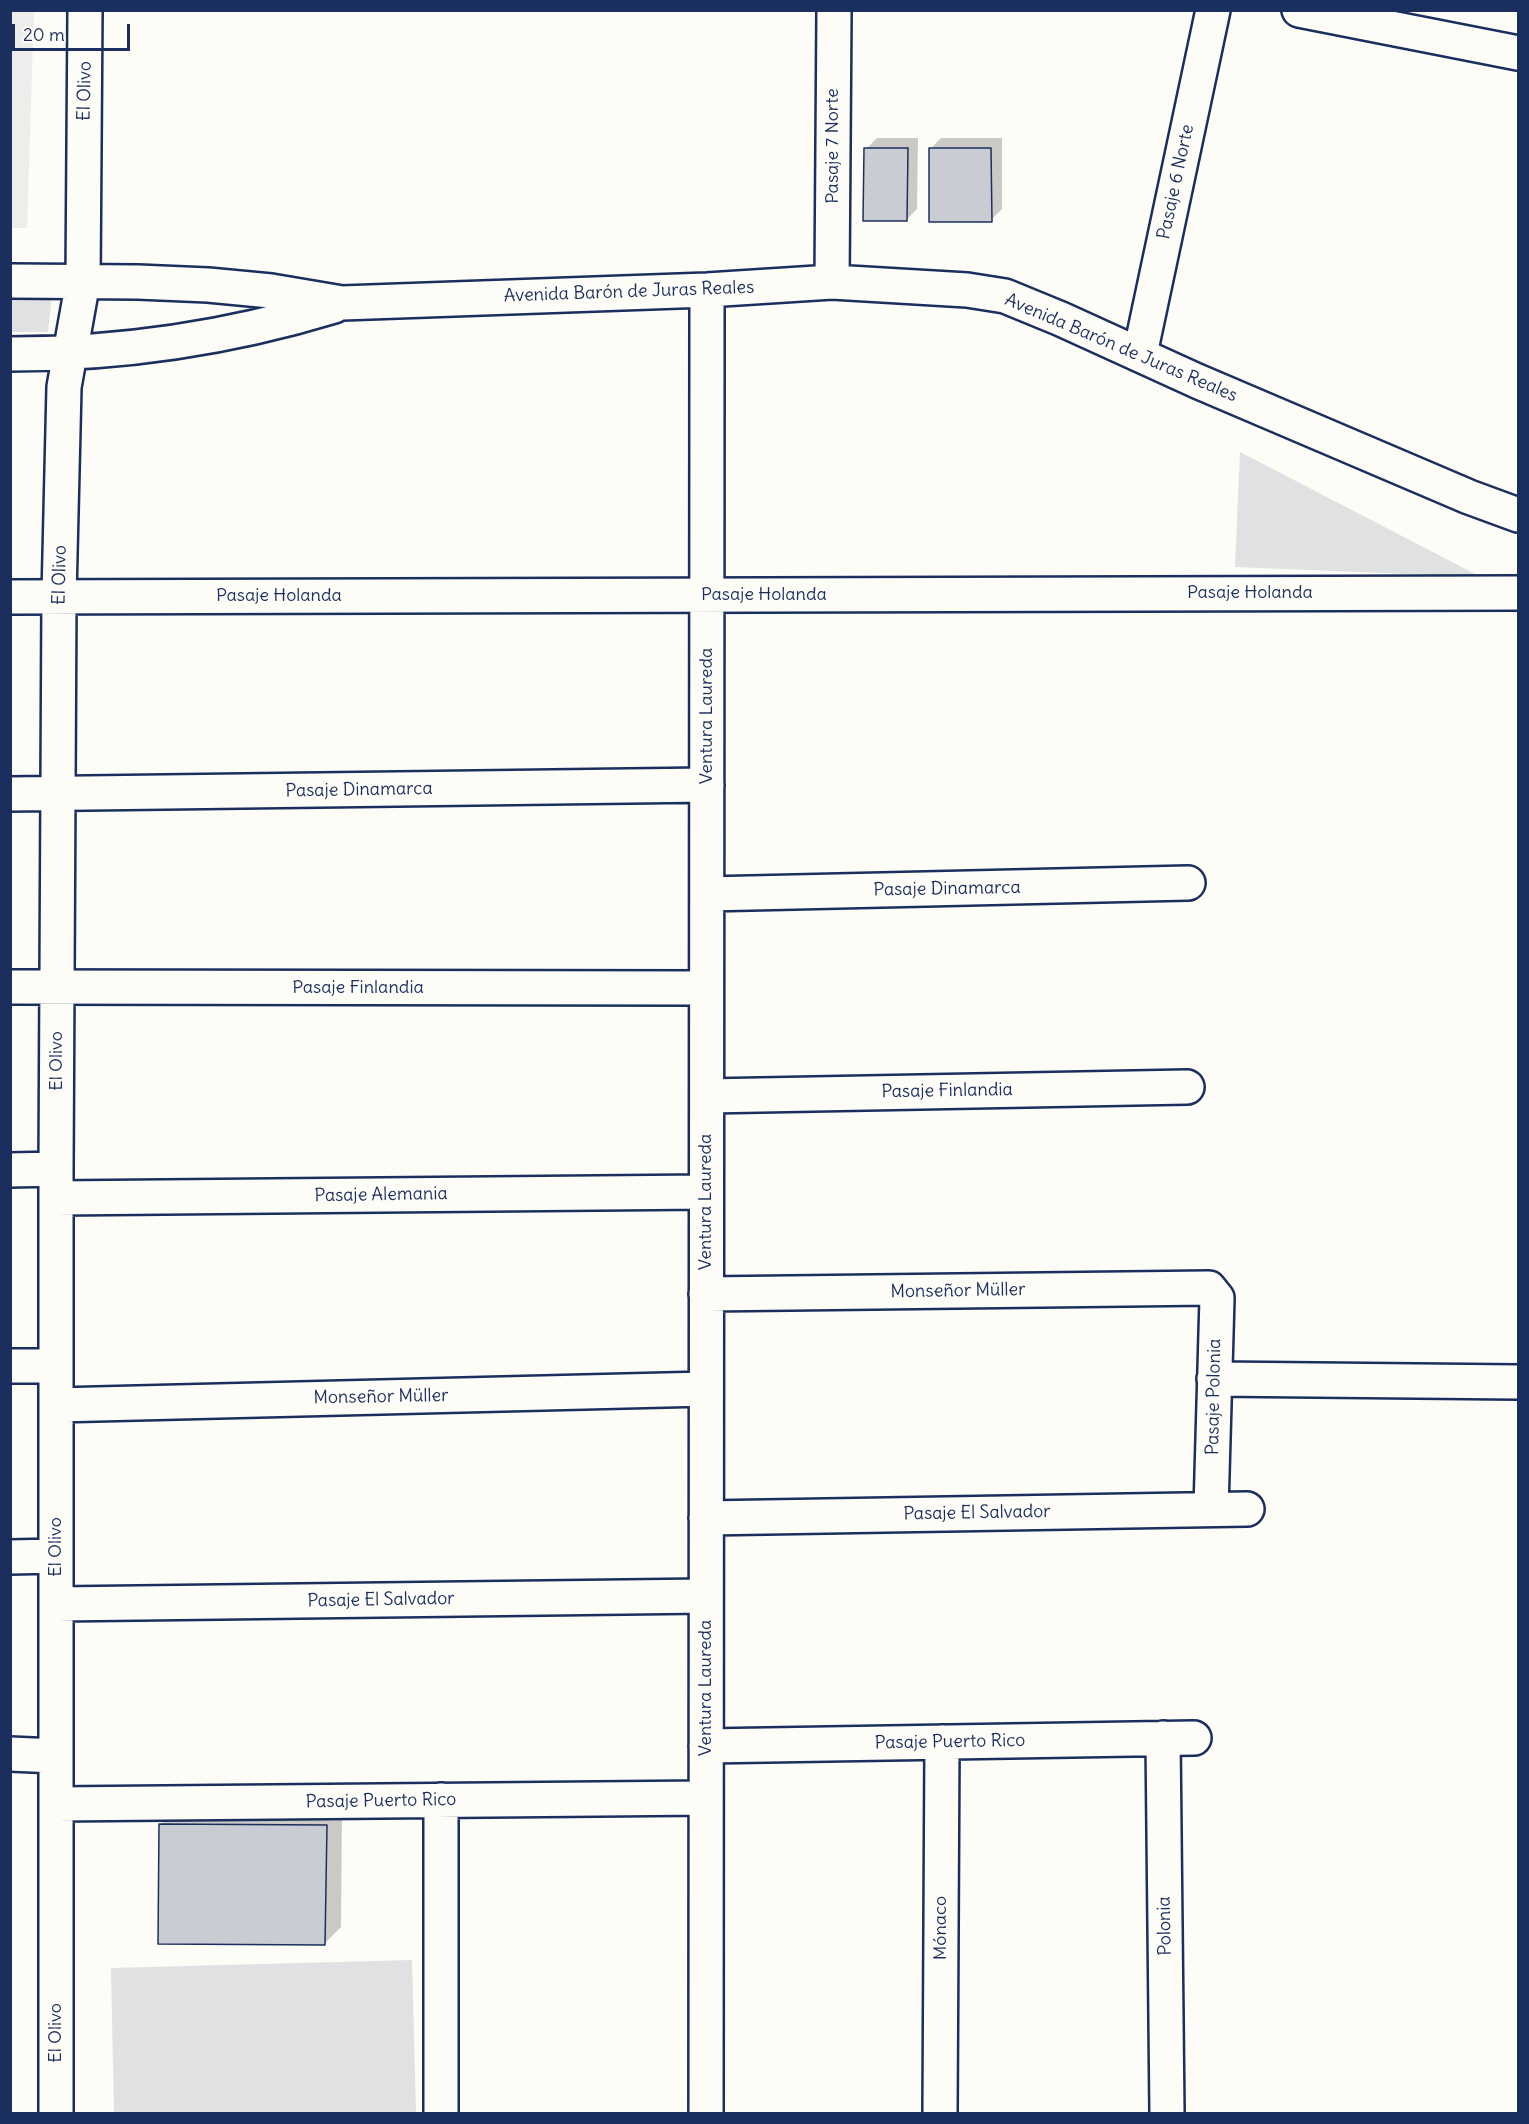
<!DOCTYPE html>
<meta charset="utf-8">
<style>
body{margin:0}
#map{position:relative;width:1529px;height:2124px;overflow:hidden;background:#fdfcf7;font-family:Delius,sans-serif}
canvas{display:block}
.frame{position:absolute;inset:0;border:12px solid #1b2f5e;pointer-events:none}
.scale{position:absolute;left:12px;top:24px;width:118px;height:27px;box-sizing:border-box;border:3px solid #1b2f5e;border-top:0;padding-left:8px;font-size:18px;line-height:21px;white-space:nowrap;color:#1b2f5e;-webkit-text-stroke:4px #fdfcf7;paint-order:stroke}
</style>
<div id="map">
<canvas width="1529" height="2124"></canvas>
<div class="frame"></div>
<div class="scale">20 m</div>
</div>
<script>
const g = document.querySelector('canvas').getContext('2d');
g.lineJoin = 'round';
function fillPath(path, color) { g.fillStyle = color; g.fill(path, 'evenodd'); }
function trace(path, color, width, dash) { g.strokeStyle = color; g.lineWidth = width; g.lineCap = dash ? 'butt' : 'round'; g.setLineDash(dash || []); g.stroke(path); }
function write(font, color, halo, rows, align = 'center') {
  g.font = font + ' Delius,sans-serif'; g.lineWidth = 4.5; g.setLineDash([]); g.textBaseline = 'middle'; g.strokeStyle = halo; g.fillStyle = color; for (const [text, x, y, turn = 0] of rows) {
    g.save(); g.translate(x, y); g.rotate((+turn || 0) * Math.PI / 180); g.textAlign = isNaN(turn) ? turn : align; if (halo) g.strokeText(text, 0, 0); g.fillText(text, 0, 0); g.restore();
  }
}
fillPath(new Path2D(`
 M10,11H34L27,228H11Z`), '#edeeec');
fillPath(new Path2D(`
 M52,294L48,332H11L10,295Z
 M1240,452L1481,577L1235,567Z
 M412,1960L416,2113H114L111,1968Z`), '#e0e1e3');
fillPath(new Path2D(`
 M877,138H918L917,209L906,220L866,149Z
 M941,138H1002V209L991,220L930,149Z
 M177,1808L342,1809L341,1927L325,1943L160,1825Z`), '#0003');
const building = new Path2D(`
 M864,148H908L907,221H863Z
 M929,148H991L992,222H929Z
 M159,1824L327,1825L325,1945L158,1944Z`);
fillPath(building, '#c9ccd3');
trace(building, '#1b2f5e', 1.5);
const minor = new Path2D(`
 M1299,10L1518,53
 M10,281L138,282L208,285L271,291L342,303L707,290L832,282L967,290L1005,296L1061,319L1197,381L1469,497L1518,515
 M832,282L834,10
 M10,354C120,354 229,338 334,306
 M1140,354L1213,10
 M10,597L1518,593
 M10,794L707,785
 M707,894L1188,883
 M10,987L706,988
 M707,1096L1187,1087
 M10,1170L56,1169
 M56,1198L706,1192
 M706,1294L1209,1288L1217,1298L1211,1509
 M10,1366H56
 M1214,1379L1518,1382
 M56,1405L706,1389
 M706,1518L1247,1509
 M10,1557L56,1556
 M57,1604L706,1596
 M1163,1738L1167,2114
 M706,1746L1194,1738
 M10,1754L56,1756
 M441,1800V2114
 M56,1804L706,1798
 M56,2114V1169L59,596L64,387L83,281L85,10
 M706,2114L707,290
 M940,2114L942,1742`);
trace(minor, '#1b2f5e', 38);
trace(minor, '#fdfcf7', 33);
write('18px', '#1b2f5e', '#fdfcf7', [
 ["El Olivo",85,91,-89],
 ["Pasaje 7 Norte",833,146,-90],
 ["Pasaje 6 Norte",1176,182,-78],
 ["Avenida Barón de Juras Reales",629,292,-2],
 ["Avenida Barón de Juras Reales",1121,348,23],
 ["El Olivo",60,575,-89],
 ["Pasaje Holanda",1250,593],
 ["Pasaje Holanda",764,595],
 ["Pasaje Holanda",279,596],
 ["Ventura Laureda",707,716,-90],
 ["Pasaje Dinamarca",359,790,-1],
 ["Pasaje Dinamarca",947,889,-1],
 ["Pasaje Finlandia",358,988],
 ["El Olivo",57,1061,-90],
 ["Pasaje Finlandia",947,1091,-1],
 ["Pasaje Alemania",381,1195,-1],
 ["Ventura Laureda",706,1202,-90],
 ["Monseñor Müller",958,1291,-1],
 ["Monseñor Müller",381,1397,-1],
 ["Pasaje Polonia",1214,1397,-89],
 ["Pasaje El Salvador",977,1513,-1],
 ["El Olivo",56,1547,-90],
 ["Pasaje El Salvador",381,1600,-1],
 ["Ventura Laureda",706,1688,-90],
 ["Pasaje Puerto Rico",950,1742,-1],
 ["Pasaje Puerto Rico",381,1801,-1],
 ["Polonia",1165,1926,-91],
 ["Mónaco",941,1928,-90],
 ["El Olivo",56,2033,-90]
]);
</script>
